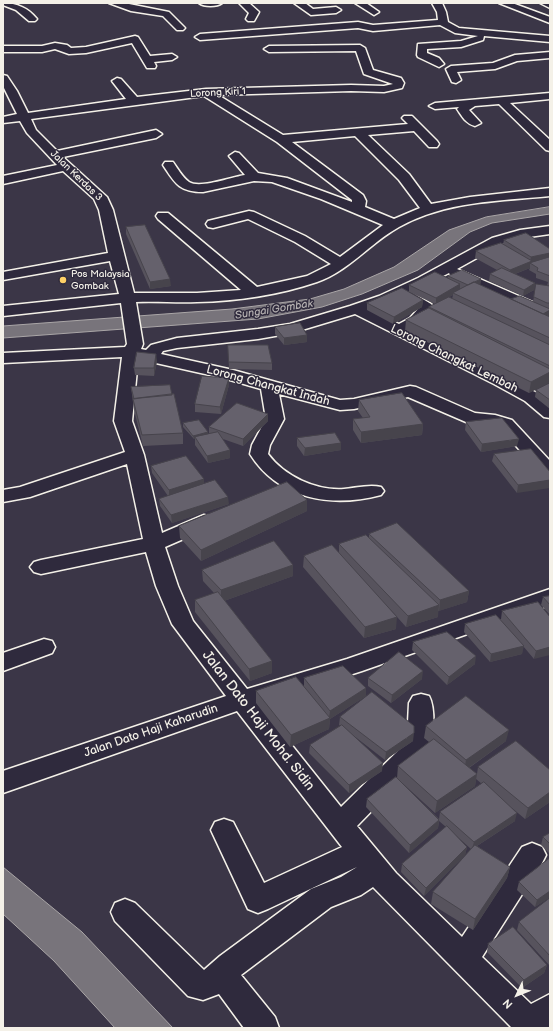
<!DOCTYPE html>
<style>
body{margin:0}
#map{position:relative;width:553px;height:1031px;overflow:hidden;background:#3b3647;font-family:"Balsamiq Sans",sans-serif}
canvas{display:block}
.frame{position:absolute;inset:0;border:4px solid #f4f1e8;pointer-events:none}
.north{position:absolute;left:497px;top:975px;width:40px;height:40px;-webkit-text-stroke:3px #2f2a3d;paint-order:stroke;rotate:227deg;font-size:11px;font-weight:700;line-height:16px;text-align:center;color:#f4f1e8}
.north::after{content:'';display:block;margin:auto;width:14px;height:18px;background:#f4f1e8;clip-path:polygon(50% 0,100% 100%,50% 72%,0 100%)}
</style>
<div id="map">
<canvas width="553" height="1031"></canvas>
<div class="frame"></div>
<div class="north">N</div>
</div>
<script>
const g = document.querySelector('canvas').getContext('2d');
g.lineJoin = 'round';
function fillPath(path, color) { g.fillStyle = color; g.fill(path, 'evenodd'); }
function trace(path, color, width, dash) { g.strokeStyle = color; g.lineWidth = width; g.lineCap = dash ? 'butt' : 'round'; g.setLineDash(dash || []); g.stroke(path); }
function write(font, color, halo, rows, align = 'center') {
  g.font = font + ' "Balsamiq Sans",sans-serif'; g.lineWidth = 3; g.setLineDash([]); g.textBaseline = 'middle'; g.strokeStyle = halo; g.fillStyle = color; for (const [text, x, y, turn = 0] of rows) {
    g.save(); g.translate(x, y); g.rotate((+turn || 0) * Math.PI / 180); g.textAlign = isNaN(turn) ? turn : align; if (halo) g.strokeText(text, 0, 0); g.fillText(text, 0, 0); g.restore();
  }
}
const water = new Path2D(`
 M550,207V214L492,223L470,232L418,270L362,294L322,307L258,319L3,338V326L232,309L310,299L344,289L394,267L449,230L486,217Z
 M3,867L82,932L173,1028H115L54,961L3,914Z`);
fillPath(water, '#78747b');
trace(water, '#aaa6a7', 1);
const minor = new Path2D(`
 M3,3C17,3 28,8 37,19L35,21H29L16,10L3,5Z
 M109,3H124L169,12L185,28L183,30H177L163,16L131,11Z
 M199,3H222C217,7 204,7 199,3Z
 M239,3H249L259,12L254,21H248L246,19L249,13Z
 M294,3H305L313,9L336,7L341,10L336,13L311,15Z
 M355,3H366L379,12L374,15Z
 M432,3H442L446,12L448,22L459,28L550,36V42L484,36L483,40L461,47L427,49V53L439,58L444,64L439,67L418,57L417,55L418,44L461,41L478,36L455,33L440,25L373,31L358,28L200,40L195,37L200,34L358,22L373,25L438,20L437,12Z
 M499,3H512L550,17V23Z
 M540,3H550V8Z
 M135,36L138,37L150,56L172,54L177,57L172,60L154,62L156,66L155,68H147L132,43L86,53L69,54L55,49L42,52H3V46H42L55,43L67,45L71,48L86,47Z
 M360,45L365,48L373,70L401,78L404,83L402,88L384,92L351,91L218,95L283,135L408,124L402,118L404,116H412L437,141L439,144L437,147H429L414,131L368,135L409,174L431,204L470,197L550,188V196C499,201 445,201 399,227C370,243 349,271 317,282C279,295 237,301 197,302C177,303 157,301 136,302L143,344L141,349L146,350L151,345L177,338L258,329L290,324L350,306L379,296L418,278L492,238L520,230L550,226V234L522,238L502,244L457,269L544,307L546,310L544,313H532L451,276L449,273L411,292L431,304L435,309L422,324L410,329L537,393L550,404V418L544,417L525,401L494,384L355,314L292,333L258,339L177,348L163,351L161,354L233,370L340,400L354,399L410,386L416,387L475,413L495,415L512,420L550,461V478L543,476L500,428L466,422L408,397L354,409L340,410L279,394L284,419L270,445L268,454C285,477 317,491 344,489C356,488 369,484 381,487L384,491L381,495C332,508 279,500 250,454L252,445L266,419L261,389L223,378L138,359L132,421L144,455L162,533L204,515L211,517L214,522L211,527L165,547L178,586L193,621L247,689L347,659L550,589V605L362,671L259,704L341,807L407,742L409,703L413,696L421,694L429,696C436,708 434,742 428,753L357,826L396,873L462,937L522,847L532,843L542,847L546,855L542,863L482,957L531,1004L550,994V1028H512L373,887L361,895L331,907L241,975L275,1017L279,1028H244L219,994L203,1000L188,996L115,921L111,912L115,903L125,899L135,903L204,970L220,956L311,889L341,877L357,867L268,909L258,913L248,909L211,830L215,822L224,819L233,822L264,883L342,847L237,711L3,793V771L226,696L172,624L156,586L146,552L41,574L34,572L30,567L34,562L41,560L143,539L127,464L30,497L3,502V490L20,487L125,452L114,421L122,357L3,363V353L125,347L127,344L121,303L3,316V306L119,294L110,261L3,280V272L108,253L99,210L94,199L63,171L3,184V176L57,165L27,133L20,121L3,123V117L17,114L3,86V75L7,76L17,91L28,113L126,99L112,81L117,78L121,79L137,97L206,89L351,85L384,86L393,84L364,74L356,51L269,52L264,49L269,46ZM204,96L277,142L352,200V202L287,178L258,173L239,153L235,152L229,156L245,175C232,177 200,189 189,182C182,177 178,169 173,162H165L163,165C175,183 179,192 203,192L254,181L272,182L321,199L383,225L340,257L305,236L254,212L249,211L208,221L206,224L208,227L213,228L248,219L295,242L331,264L307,276L257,287L168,213H158L156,216L158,219L241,290L197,293H134L113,210L107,197L63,157L156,138L162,134L156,130L57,151L36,130L31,119ZM355,136L399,180L420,208L394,219L365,207L366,201L363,195L292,142ZM399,298L418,309L410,318L399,324L369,310Z
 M550,52V58L517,61L495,69L457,72L461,80L456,83L452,82L446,69L451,66L493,63L515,55Z
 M550,93V99L510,103L550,140V151L546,150L499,104L475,106L469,110L481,123L475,126C466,124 462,116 457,109L459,107L435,109L429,106L435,103Z
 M44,639L52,641L55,647L52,653L3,671V653Z`);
trace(minor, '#f4f1e8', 3);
fillPath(minor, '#2f2a3d');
fillPath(new Path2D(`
 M126,227L171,286L150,289L126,234Z
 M504,240L550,249V312L549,316L550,317V382L529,393L405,331L406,320L429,309V307L435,304L409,292V285L448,278V276L481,279L480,285L511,299L533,302L536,284L547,286L548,282L536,278V274L529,270L530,268L515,274L535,283L534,290L523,296L489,281L490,274L497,270L475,258L476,251L503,244ZM453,295L452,299H445Z
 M423,300L422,307L393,324L367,310V303Z
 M275,327L307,335V342L284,345L275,334Z
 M228,345L272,363V370L229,369Z
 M157,361L154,376L135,375L134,368Z
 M550,383V409L535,397L536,390Z
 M229,385L221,414L195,412V404Z
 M131,387L172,395L183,433V444L143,446L134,410Z
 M359,400L423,424L422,435L361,443L353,430V419L363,418L358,411Z
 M268,421L243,446L223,439L230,458L208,463L195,445V439H194L183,427V423L208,432V434H209V427Z
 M466,422L517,446L481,452L465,430Z
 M297,438L341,450L304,456L297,446Z
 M531,449L517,493L492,461L494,454Z
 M151,466L204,484L229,504L172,523L160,506L159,499L168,496L152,473Z
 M307,511L201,561L180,538L179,526Z
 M369,534L469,591L467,602L438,611V617L406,627L390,609L396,629L364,638L303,567L304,556L339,552V544L369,537Z
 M293,565V576L224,601L272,661V673L250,681L195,612V600L214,593L203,581L202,570Z
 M550,596V615L541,605L543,597Z
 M502,611L550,617L534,659L523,646L522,654L490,662L464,632L465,624L501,619Z
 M413,642L475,664L447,685L412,650Z
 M304,678L366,688V696L330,719L329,729L290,747L256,703V691L304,686Z
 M368,678L422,679L391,703L368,686Z
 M340,717L413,741L385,760L354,736L382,771L349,793L309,753L310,745L341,726L339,725Z
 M426,726L506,741L469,768L477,774L478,767L550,770V802L525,819L512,808L515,821L477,846L510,867L507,878L473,930L431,904L433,892L471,849L453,833L467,847L465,855L424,896L401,872L402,864L446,827L439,821L438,828L409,853L366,807L367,799L397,778L398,766L429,742L424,738ZM476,779L482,784L440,812L439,819L399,780L435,813L475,786Z
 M550,833V854L541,845L543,837Z
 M550,859V897L535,907L517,890L519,882Z
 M550,898V966L517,930L519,922Z
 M488,944L547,965L544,973L522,988L487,952Z`), '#57535d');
fillPath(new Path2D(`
 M550,253V259L530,264V268L509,276L510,270L530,262L531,257Z
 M170,279L171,286L150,289V282Z
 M481,279L480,286H468Z
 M535,283L534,290L523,296L524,290Z
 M460,284V291L453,293V295L436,304V298Z
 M423,300L422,307L393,324L394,317Z
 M550,310L549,316H539Z
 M307,335V342L284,345V338Z
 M156,354L157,361L154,376V368Z
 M550,372V382L529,393L531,382Z
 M229,378V385L221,414L220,407Z
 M268,414V421L243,446V439Z
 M423,424L422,435L361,443V432Z
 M208,432V436L195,437V439H194L193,436Z
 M519,439L517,446L481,452L482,444Z
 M341,443V450L304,456L305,448Z
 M230,450V458L208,463L207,456Z
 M204,479V487L169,497V490Z
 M550,480V488L517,493L518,485Z
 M228,497L229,504L172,523L171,515Z
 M307,500V511L201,561V550Z
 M293,565V576L221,602V590Z
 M469,591L467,602L439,611L440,600Z
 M439,605L438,617L406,627L408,616Z
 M397,617L396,629L364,638L365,627Z
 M524,646L522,654L490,662L491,654Z
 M550,647V655L534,659L536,651Z
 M476,656L475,664L447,685L449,677Z
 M272,661V673L250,681L249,669Z
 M423,671L422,679L391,703L392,695Z
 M366,688V696L330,719L329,729L290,747L291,735L329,718L330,711Z
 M509,730L506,741L464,771L466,760Z
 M414,733L413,741L385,760L386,752Z
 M383,763L382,771L349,793V785Z
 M477,774L475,786L435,813L437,801Z
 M550,792V802L525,819L528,808Z
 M517,813L515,821L472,849L474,842Z
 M439,820L438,828L409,853L410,845Z
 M467,847L465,855L424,896L426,888Z
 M510,867L507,878L473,930L475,919Z
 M550,891V897L535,907L537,900Z
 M547,965L544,973L522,988L524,980Z`), '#47444c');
const building = new Path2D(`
 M145,225L170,279L150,282L126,227Z
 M526,233L550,249V253L531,257L504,240Z
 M501,243L532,261L510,270L476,251Z
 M550,257V276L537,271L538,268L530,263Z
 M502,268L535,283L524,290L490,274Z
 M462,270L481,279L468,285L448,276Z
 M435,272L460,284L436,298L409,285Z
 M474,282L550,317V338L453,293Z
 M536,284L550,286V303H547L534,297Z
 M402,288L423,300L394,317L367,303Z
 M520,296L550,309V310L543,314L511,299Z
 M449,297L550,345V366L429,307Z
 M429,308L550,369V372L531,382L406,320Z
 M300,323L307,335L284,338L275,327Z
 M228,345H268L272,363L229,362Z
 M137,352L156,354L154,368H134Z
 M202,376L229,378L220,407L195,404Z
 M550,383V400L536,390Z
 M170,385L172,395L140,398L134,399L131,387Z
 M402,393L423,424L361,432L353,419L370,417L359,400Z
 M174,394L183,433L142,435L133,399Z
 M237,403L268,414L243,439L209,427Z
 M502,418L519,439L482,444L466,422Z
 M199,420L208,432L193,436L183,423Z
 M218,432L230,450L207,456L195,437Z
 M335,433L341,443L305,448L297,438Z
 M531,449L550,472V480L518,485L494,454Z
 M186,456L204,479L169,490L151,466Z
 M215,480L228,497L171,515L159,499Z
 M287,482L307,500L201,550L179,526Z
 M397,523L469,591L440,600L369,534Z
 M366,535L439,605L408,616L339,544Z
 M274,541L293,565L221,590L202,570Z
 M332,545L397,617L365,627L304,556Z
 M218,592L272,661L249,669L195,600Z
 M550,596V605L543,597Z
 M538,602L550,617V647L536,651L502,611Z
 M496,615L524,646L491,654L465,624Z
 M447,632L476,656L449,677L413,642Z
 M399,652L423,671L392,695L368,678Z
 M343,666L366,688L330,711L304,678Z
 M296,677L330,718L291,735L256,691Z
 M372,692L414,726V733L386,752L340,717Z
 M466,696L509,730L466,760L426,726Z
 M342,725L383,763L349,785L310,745Z
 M434,739L477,774L437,801L398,766Z
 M516,741L550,770V792L528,808L478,767Z
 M396,777L439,820L410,845L367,799Z
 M484,782L517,813L474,842L440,812Z
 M447,826L467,847L426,888L402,864Z
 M550,833V844L543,837Z
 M475,845L510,867L475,919L433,892Z
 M550,858V891L537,900L519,882Z
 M550,898V956L519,922Z
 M513,927L547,965L524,980L488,944Z`);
fillPath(building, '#65616c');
trace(building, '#47444c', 1);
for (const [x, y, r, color] of [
 [63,280,4,"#ffd166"]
]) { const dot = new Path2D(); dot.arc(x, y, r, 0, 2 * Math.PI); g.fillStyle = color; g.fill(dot); trace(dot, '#2f2a3d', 1.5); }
write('10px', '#f4f1e8', '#2f2a3d', [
 ["Lorong Kiri 1",218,93,-3],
 ["Jalan Kerdas 3",76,176,44]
]);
write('10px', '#f4f1e8', '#2f2a3d', [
 ["Pos Malaysia",71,274],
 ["Gombak",71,286]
], 'left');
write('italic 11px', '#b6b2b2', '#2f2a3d', [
 ["Sungai Gombak",274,310,-9]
]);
write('12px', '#f4f1e8', '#2f2a3d', [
 ["Lorong Changkat Lembah",454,359,26],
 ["Lorong Changkat Indah",268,386,15],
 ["Jalan Dato Haji Kaharudin",151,731,-19]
]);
write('14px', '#f4f1e8', '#2f2a3d', [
 ["Jalan Dato Haji Mohd. Sidin",258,721,52]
]);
</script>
